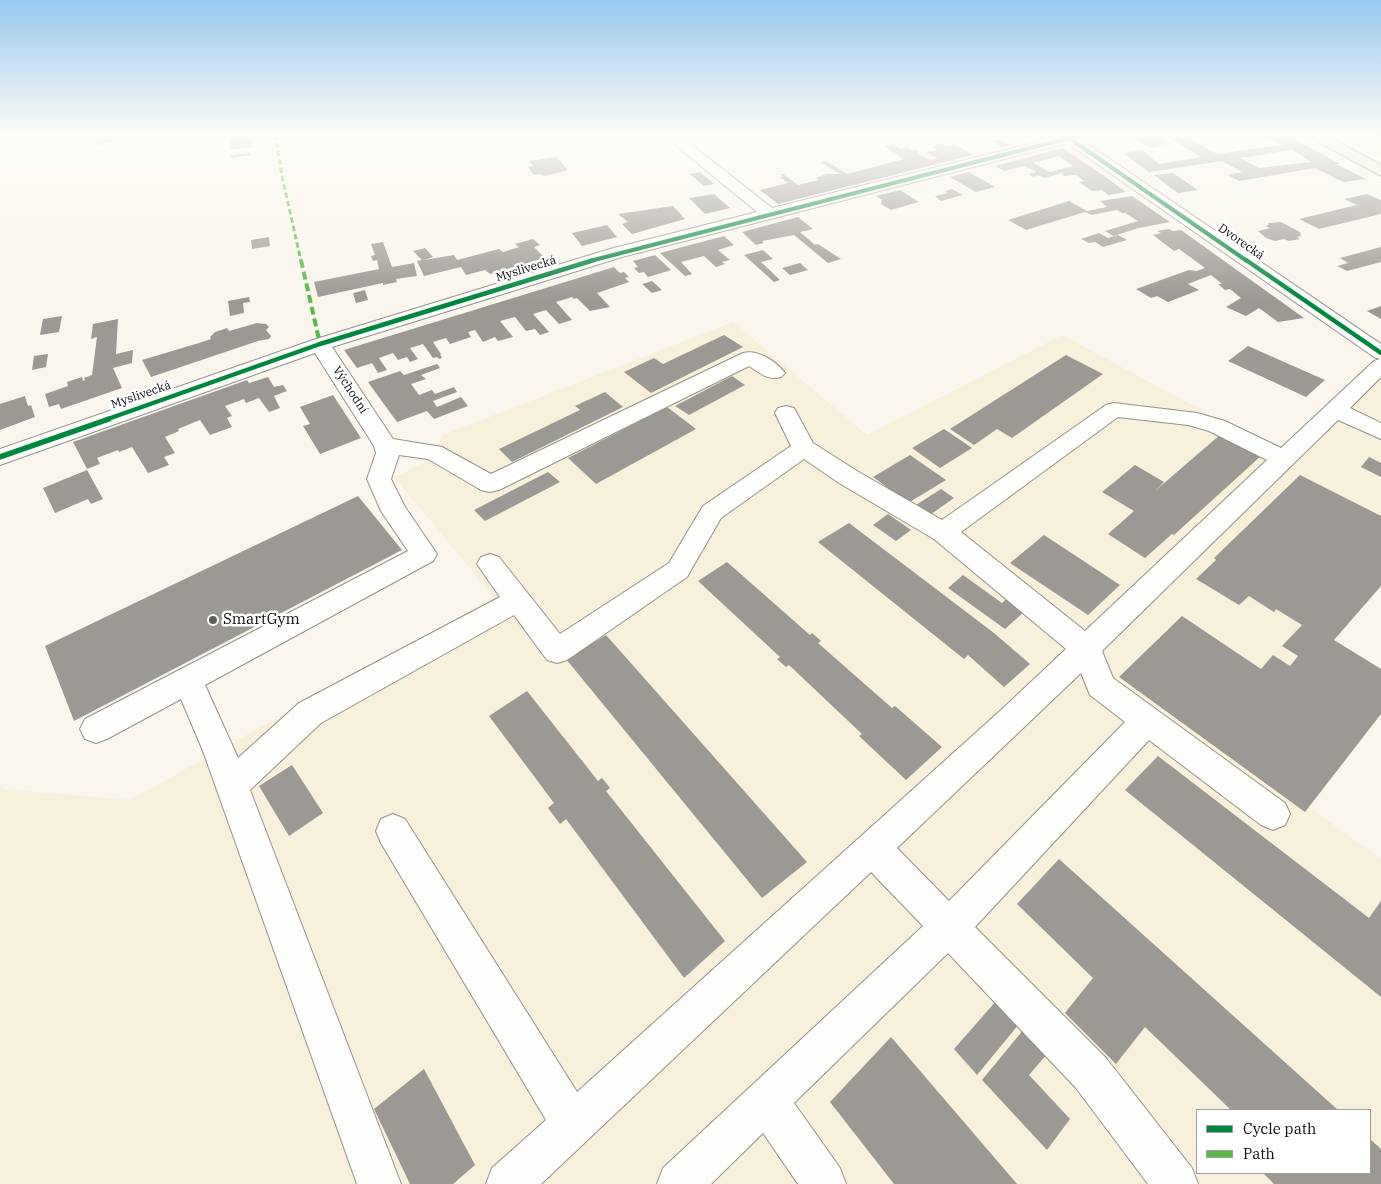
<!DOCTYPE html>
<meta charset="utf-8">
<style>
body{margin:0}
#map{position:relative;width:1381px;height:1184px;overflow:hidden;background:#faf6ee;font-family:"IBM Plex Serif",serif}
canvas{display:block}
.legend{position:absolute;left:1196px;top:1109px;width:175px;height:65px;box-sizing:border-box;background:#fff;border:1px solid #9d9d9d;margin:0;padding:6px 9px;list-style:none;font-size:15px;color:#0b0b0b}
.legend li{display:flex;align-items:center;gap:10px;height:25px}
.legend b{width:25px;border:1px solid #9d9d9d}
</style>
<div id="map">
<canvas width="1381" height="1184"></canvas>
<ul class="legend">
<li><b style="height:6px;background:#00873e"></b>Cycle path</li>
<li><b style="height:6px;background:#58b947"></b>Path</li>
</ul>
</div>
<script>
const g = document.querySelector('canvas').getContext('2d');
g.lineJoin = 'round';
function fillPath(path, color) { g.fillStyle = color; g.fill(path, 'evenodd'); }
function trace(path, color, width, dash) { g.strokeStyle = color; g.lineWidth = width; g.lineCap = dash ? 'butt' : 'round'; g.setLineDash(dash || []); g.stroke(path); }
function write(font, color, halo, rows, align = 'center') {
  g.font = font + ' "IBM Plex Serif",serif'; g.lineWidth = 5; g.setLineDash([]); g.textBaseline = 'middle'; g.strokeStyle = halo; g.fillStyle = color; for (const [text, x, y, turn = 0] of rows) {
    g.save(); g.translate(x, y); g.rotate((+turn || 0) * Math.PI / 180); g.textAlign = isNaN(turn) ? turn : align; if (halo) g.strokeText(text, 0, 0); g.fillText(text, 0, 0); g.restore();
  }
}
fillPath(new Path2D(`
 M733,322L867,435L1062,335L1276,450L1341,394L1362,367L1381,378V586L1334,640L1381,714L1309,807L1381,859V1184H0V783L2,789L130,800L494,597L394,477L426,462L443,435ZM1197,1110H1370V1173H1197Z`), '#f7f0da');
fillPath(new Path2D(`
 M1335,134H1381V157Z`), '#e6efce');
fillPath(new Path2D(`
 M1155,134L1173,144L1151,148L1134,138Z
 M1181,134H1201L1196,136L1198,137L1190,139L1217,154L1281,145L1264,135L1285,134L1340,164H1336L1366,179L1343,182L1315,168L1239,181L1228,175L1242,172L1222,161L1149,172L1123,153L1142,150L1159,164L1201,157L1167,136L1182,135ZM1292,150L1311,162L1259,168L1240,158Z
 M251,136L252,147L230,150V139Z
 M112,138V142L96,145L97,140Z
 M999,139L1011,145L1002,147L989,140Z
 M942,143L947,146L955,144L973,155L778,204L760,190L788,183L780,177L783,176L780,174H783L798,185L819,180L816,178L826,174H840L820,162L826,161L847,174L904,159L884,146L892,144L900,149L907,147L911,150L916,149L920,152L916,153L930,160L938,159L926,152L937,150L932,147Z
 M1063,148L1107,178L1126,192L1108,195L1102,190L1092,191L1079,182L1084,181L1076,175L1064,176L1062,173L1044,178L1038,175L1033,177L1029,174L1037,172L1024,166L1004,171L995,166ZM1059,156L1073,166L1050,172L1033,163Z
 M250,153V155L231,158V155Z
 M557,157L568,170L545,176L539,174L534,175L528,167L533,166L529,161Z
 M700,172L714,184L704,186L690,174Z
 M969,172L995,187L976,192L950,177Z
 M1173,173L1198,190L1178,193L1154,175Z
 M952,189L963,195L941,201L935,196L948,193L945,191Z
 M900,190L919,202L891,210L881,204L882,200L876,196Z
 M714,194L730,208L705,214L689,198Z
 M1367,194L1381,200V214L1319,229L1299,219L1357,205L1344,199Z
 M1132,196L1170,222L1139,228L1113,236L1105,231L1138,221L1125,213H1122L1117,210L1092,215L1085,212L1026,230L1008,220L1069,201L1087,211L1107,207L1100,201Z
 M673,206L685,219L632,234L622,224L628,222L618,214Z
 M798,217L813,229L800,232L815,245L818,244L841,259L828,263L794,235L762,241L764,243L756,245L742,232Z
 M1281,222L1300,232L1301,236L1297,237L1300,239L1289,241L1284,239L1275,241L1266,238L1258,231L1270,228L1265,226L1269,225L1268,223Z
 M607,225L617,237L582,246L572,233Z
 M1169,229L1173,231L1181,230L1304,318L1278,322L1259,308L1246,316L1226,307L1241,298L1230,289L1225,290L1218,284H1222L1211,275L1188,284L1199,290L1168,302L1157,296L1151,298L1136,289L1189,270L1197,271L1205,268L1179,249L1174,251L1153,235L1161,233L1157,231Z
 M1099,233L1108,238L1118,235L1127,240L1103,247L1095,242L1089,243L1081,239Z
 M724,236L734,245L718,250L730,260L722,262L725,264L716,267L704,256L681,262L692,274L685,276L660,253Z
 M269,237L270,246L252,249L251,240Z
 M533,239L540,245L534,247L545,258L490,274L485,270L466,275L461,267L424,276L417,261L422,260L413,251L425,248L433,257L424,260L454,255L457,260L499,249L503,252L519,247L515,244Z
 M383,242L392,267L414,263L417,276L396,279L397,282L383,285V283L318,297L314,282L379,269L377,260L373,261L371,256L375,255L371,244Z
 M1381,247V262L1347,271L1337,266L1348,263L1340,258Z
 M763,250L773,259L761,262L780,280L774,282L744,255Z
 M655,255L671,270L648,277L644,272L639,273L634,268L638,267L633,261Z
 M800,263L808,270L790,275L782,268Z
 M614,267L620,273L624,272L629,277L625,278L629,282L597,293L610,307L590,311L577,298L574,299L572,297L556,302L572,320L559,324L546,310L533,314L549,332L540,335L535,329L526,331L515,317L500,321L513,337L498,341L495,337L483,342L475,330L468,332L471,337L450,344L446,338L433,342L441,354H440L442,358L439,359L437,357L433,358L423,344L410,348L418,359L410,362L407,357L398,360L393,353L379,358L387,370L378,373L372,363L357,368L344,350Z
 M652,281L662,290L652,293L642,284Z
 M365,290L368,300L356,303L353,293Z
 M249,297L250,302L243,303L244,313L230,316L228,301Z
 M1381,306V319L1367,311Z
 M62,316L59,332L40,335L43,319Z
 M118,319L116,354L133,350L132,363L113,368L122,388L61,409L59,404L49,407L45,394L68,386L67,382L82,377L83,381L85,380L84,378L92,375L97,337L91,339L93,324Z
 M257,323L266,324L269,327L266,330L271,336L269,339L258,341L151,377L142,360L199,343L211,339L210,337L215,332L227,328L229,331Z
 M724,335L743,347L651,393L624,372L654,358L663,364Z
 M1248,346L1325,380L1306,397L1228,361Z
 M48,354L46,367L32,370L34,356Z
 M1066,355L1103,374L1012,438L997,429L974,445L950,429Z
 M437,364L440,368L421,375L426,379L411,384L419,395L432,390L435,394L454,387L457,392L433,401L437,407L461,397L468,406L434,419L427,411L397,422L368,382L400,371L404,375Z
 M732,376L745,385L689,415L675,406Z
 M268,377L274,387L283,385L287,391L274,396L280,408L269,412L259,398L246,403L244,399L225,406L232,416L227,418L232,427L210,435L200,420L178,429L179,431L165,437L175,453L164,457L169,465L148,473L132,447L119,452L118,450L97,458L100,464L87,469L73,442L247,380L249,383Z
 M605,392L623,407L512,462L499,449L580,410L575,406Z
 M333,395L361,438L320,454L303,426L310,424L300,407Z
 M25,396L28,406L31,405L35,417L0,430V404Z
 M667,407L696,429L596,484L568,458Z
 M944,429L972,448L940,468L912,448Z
 M1221,434L1262,455L1174,535L1172,534L1145,558L1108,534L1134,511L1102,492L1135,465L1164,482L1155,491Z
 M910,455L946,480L908,503L873,477Z
 M1369,457L1381,463V477L1361,467Z
 M87,470L103,499L91,504L88,499L55,513L43,488Z
 M548,472L560,482L485,521L474,510Z
 M1300,475L1381,516V586L1334,640L1381,669V714L1305,812L1119,677L1182,616L1261,669L1273,655L1290,666L1298,656L1282,646L1302,625L1276,609L1274,612L1249,596L1239,605L1196,579L1216,560L1214,558Z
 M941,489L954,498L927,517L913,507Z
 M358,496L402,550L74,721L45,646Z
 M888,514L911,530L896,541L873,525Z
 M849,523L994,633L1030,664L1004,687L968,655L964,659L818,542Z
 M1044,535L1120,585L1088,615L1010,563Z
 M727,562L810,635L812,633L821,641L818,643L892,708L895,706L942,747L906,780L859,736L862,734L789,665L786,667L777,659L780,657L698,581Z
 M963,575L1002,603L1007,598L1025,611L1005,629L948,588Z
 M606,635L807,862L762,898L566,659Z
 M527,691L598,781L602,778L610,788L606,791L725,941L684,978L566,819L560,824L548,808L554,803L489,716Z
 M1158,756L1369,918L1381,901V997L1125,790Z
 M292,765L323,813L289,836L259,786Z
 M1059,859L1338,1110H1231L1145,1027L1116,1064L1065,1013L1093,978L1017,904Z
 M997,1000L1019,1024L977,1075L954,1049Z
 M1024,1029L1047,1054L1029,1075L1070,1119L1047,1150L982,1080Z
 M891,1037L1017,1184H894L830,1102Z
 M424,1069L475,1165L453,1184H410L374,1109Z
 M1370,1139L1381,1149V1184H1274L1263,1173H1370Z`), '#9c9894');
const minor = new Path2D(`
 M662,134H678L772,208L1058,137L1056,134H1099L1097,137L1082,140L1381,344V377L1350,408L1381,423V439L1338,420L1102,651L1113,678L1285,803L1290,814L1285,825L1273,830L1261,825L1149,740L975,927L1106,1058L1192,1168L1198,1184H1148L1076,1088L948,953L794,1103L840,1168L846,1184H798L763,1133L711,1184H657L663,1168L923,926L871,872L541,1184H486L492,1168L546,1120L381,843L376,831L381,819L393,814L405,819L577,1092L1001,710L1066,649L934,539L839,483L804,459L721,518L687,577L567,660L557,663L547,660L514,615L321,723L250,790L401,1184H357L203,751L181,699L107,739L96,743L85,739L80,729L85,719L408,551L381,511L367,479L376,453L374,446L315,353L0,465V449L313,340L610,249L757,212ZM1067,143L1374,357L1380,359L1374,361L1281,448L1225,421L1197,413L1114,403L1106,405L942,520L857,471L813,443L794,408L786,406L778,408L775,413L791,446L703,506L669,563L560,634L499,557L490,554L481,557L477,564L500,597L299,703L238,758L205,685L433,561L437,554L405,507L391,479L399,455L428,459L481,490L490,492L499,490L749,366C760,373 768,381 781,377L785,373C776,361 757,349 743,353L491,474L442,447L393,439L332,347L622,257ZM1118,417L1188,425L1209,431L1267,460L1085,631L961,532ZM1081,673L1090,695L1125,722L949,901L897,848Z`);
const major = new Path2D(`
 M1307,134H1324L1381,165V176L1309,137Z`);
trace(minor, '#93918d', 2);
trace(major, '#807e7a', 2);
fillPath(minor, '#fefefc');
fillPath(major, '#ece4d6');
trace(new Path2D(`
 M275,134L282,176L301,261`), '#58b947', 3, [5.5, 3]);
trace(new Path2D(`
 M301,260L320,344`), '#58b947', 4, [8, 4]);
trace(new Path2D(`
 M1066,136L1247,261
 M590,261L1069,138L1092,134`), '#00873e', 4);
trace(new Path2D(`
 M1246,260L1381,353
 M105,420L320,344L594,260`), '#00873e', 4.5);
trace(new Path2D(`
 M0,457L109,419`), '#00873e', 5.5);
const sky = g.createLinearGradient(0, 0, 0, 300);
sky.addColorStop(0, '#99c9ed');
sky.addColorStop(0.45, '#fdfbf7');
sky.addColorStop(1, '#fdfbf700');
g.fillStyle = sky;
g.fillRect(0, 0, 1381, 300);
for (const [x, y, r, color] of [
 [213,620,5,"#5f5d5a"]
]) { const dot = new Path2D(); dot.arc(x, y, r, 0, 2 * Math.PI); g.fillStyle = color; g.fill(dot); trace(dot, '#fff', 2); }
write('12px', '#0b0b0b', '#fff', [
 ["Dvorecká",1241,242,35],
 ["Myslivecká",526,269,-17],
 ["Východní",350,390,57],
 ["Myslivecká",141,395,-19]
]);
write('15px', '#0b0b0b', '#fff', [
 ["SmartGym",223,620]
], 'left');
</script>
